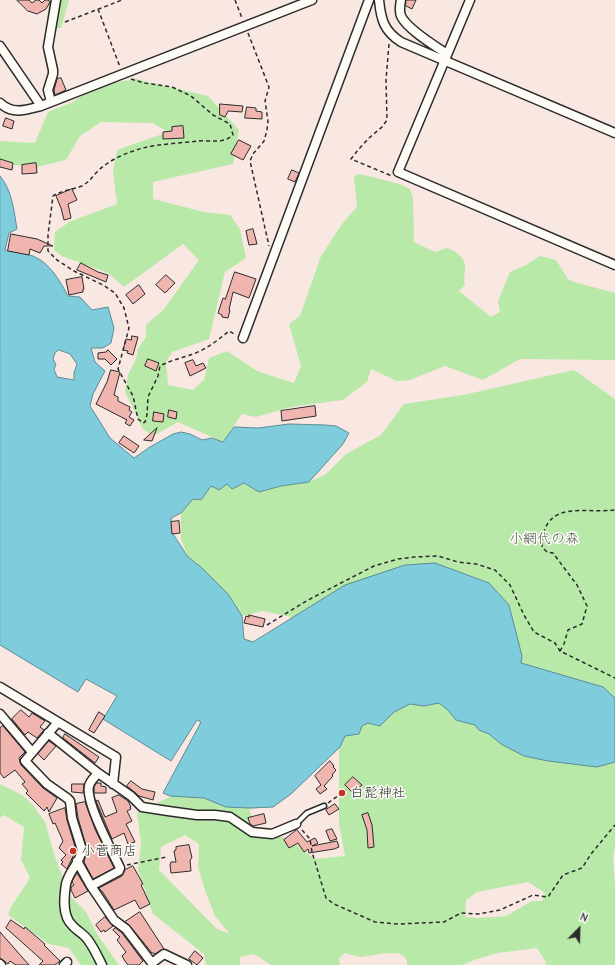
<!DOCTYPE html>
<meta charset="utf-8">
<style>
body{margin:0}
#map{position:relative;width:615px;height:965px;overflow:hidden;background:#f9e7e2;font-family:"Comic Neue",sans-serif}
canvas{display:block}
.north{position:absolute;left:559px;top:909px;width:40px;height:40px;-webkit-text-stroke:3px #fdfcf7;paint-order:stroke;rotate:23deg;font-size:11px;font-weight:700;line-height:16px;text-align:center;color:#2b2b2b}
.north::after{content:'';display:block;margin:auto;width:14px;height:18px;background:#2b2b2b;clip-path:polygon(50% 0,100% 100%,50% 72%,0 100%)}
</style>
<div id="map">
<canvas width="615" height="965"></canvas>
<div class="north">N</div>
</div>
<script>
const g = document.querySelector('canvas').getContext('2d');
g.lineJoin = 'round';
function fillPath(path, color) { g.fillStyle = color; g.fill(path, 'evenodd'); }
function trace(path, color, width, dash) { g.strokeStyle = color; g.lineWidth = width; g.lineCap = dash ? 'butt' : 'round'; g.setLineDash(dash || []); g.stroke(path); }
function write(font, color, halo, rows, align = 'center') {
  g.font = font + ' "Comic Neue","Klee One",sans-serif'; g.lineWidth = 3; g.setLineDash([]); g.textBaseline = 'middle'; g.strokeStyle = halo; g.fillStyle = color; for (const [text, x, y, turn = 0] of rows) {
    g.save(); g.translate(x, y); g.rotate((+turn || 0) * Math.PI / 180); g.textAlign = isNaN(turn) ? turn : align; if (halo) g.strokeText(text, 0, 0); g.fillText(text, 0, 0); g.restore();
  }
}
fillPath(new Path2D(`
 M49,0H69L61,28H50L47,20Z
 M136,79L208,96L239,130L233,164L153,182V199L204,212L230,215L240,229L246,258L225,272L209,339L172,352L166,362L168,385L193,390L204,380L209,358L227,351L257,371L294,383L301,366L289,324L300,316L321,256L342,224L357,207L354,176L360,174L400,184L410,189L413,198L414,242L435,252L447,248C455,251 464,256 465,265C466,272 463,276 465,285L459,291L491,317L500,312L498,301L510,272L526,265L540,256L556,260L568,279L574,282L615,293V360L520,359L483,380L445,366L410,380L397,381L371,369L367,382L343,400L291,407L256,417L242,414L223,442L178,422L153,436L143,429L125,392L128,375L136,359L138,349L146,337V325L164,309L199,260L183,244L124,287L108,273L62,256L54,250L55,232L69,222L117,204L113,171L117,150L168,132L153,123L101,122L80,136L66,160L37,167L0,164V141L35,143L48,112L71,103L97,86Z
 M574,370L615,399V762L612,763H615V845L613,857L615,886V965H545L546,962L537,948L497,953L474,960L462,965H407C409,944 371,957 360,957C355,956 350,954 345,953L339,958L340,965H271L254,954L240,957V965H206L204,954L153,914L138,870L141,843L137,813L206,779L291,617L263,611L242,616L228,594L202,568L188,557L181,539V513L193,498L201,500L211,486L227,484L232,489L244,483L259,492L281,486L309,482L325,475L346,454L381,435L404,404L463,395ZM339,747V824L345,856L314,859L293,841L255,827L249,809L273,807L291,794ZM185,835L199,844L198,867L206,893L215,916L230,934L217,929L159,870L161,847ZM528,882L545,893L542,901H532L506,916L477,918L465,917L466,900L477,892Z
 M0,784L22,795L33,805L45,822L55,857L70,896L86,912L97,934L119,965H81L69,948L49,944L8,915L11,907L30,878L21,860L24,827L4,815L0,818Z`), '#b9e9a9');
const water = new Path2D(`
 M0,176C12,190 14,211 17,229L9,233L5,250C14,252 24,253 33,256C50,263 60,281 68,296L80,297L92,310L108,307L114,328L111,343L103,348H91L95,362L105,371L93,394L90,406L110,438L134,458L150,447L173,434L181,432L190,434L202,440L212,438L223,442L234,427L258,428L289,424L326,425L336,426L349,433L343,444L309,482L281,486L259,492L244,483L232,489L227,484L219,490L211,486L201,500L193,499L181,513L171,518L173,534L188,557L202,568L228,594L242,616L244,639L253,642L345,585L405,565L435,563L489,583L509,605L522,656L521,663L603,687L615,698V762L597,767L548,761L524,756L501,744L489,734L479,730L475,725L456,720L448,710L439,703L424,706L410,704L394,712L380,726L368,723L362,726L359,734L345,736L340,747L291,794L273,807L249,808L226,807L204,798L170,796L163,793L201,722L197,720L171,761L103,719L117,696L86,679L78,692L0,645ZM59,350L70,354L77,364L74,373V380L57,377L54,369L56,365L53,359L55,353Z`);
fillPath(water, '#7eccdc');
trace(water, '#5d8c95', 1);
const building = new Path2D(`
 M17,0H29L32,3L36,0H39L42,3L45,0H48L50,2L46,9L37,14L28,11Z
 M406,0H416L412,9L406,6Z
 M61,78L66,90L55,95L54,90L57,79Z
 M220,104L243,106L242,112L228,111L225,117L220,115Z
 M247,107L256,108V111L262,112V119L245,118Z
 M6,118L14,121L12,129L3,126Z
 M183,126L184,138L163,139V132L172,131V127Z
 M239,140L251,146L243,160L231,154Z
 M0,159L13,163L12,170L0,167Z
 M36,163L37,173L22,174V165Z
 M292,170L299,173L295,182L288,179Z
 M72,189L77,200L68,204L71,218L64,220L61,208L56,196Z
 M253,229L257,244L249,245L246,231Z
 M11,234L37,239L53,246H44L40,253L30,249L29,255L8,251Z
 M81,263L98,272L108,275L106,282L77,270Z
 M235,272L256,279L249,298L233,292L229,310H230L228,318L222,317V315L218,313L223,298L225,299Z
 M166,275L175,283L165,293L156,285Z
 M82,277L84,289H83V292L69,295L66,280Z
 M139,285L145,294L133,304L126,295Z
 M132,336L138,337L133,355L127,353L128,351L123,350L126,339L131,340Z
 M108,350L117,359L111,365L105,359H98V353L106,352Z
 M148,359L159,363L156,371L145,366Z
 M193,360L196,366L203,363L206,368L190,376L185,363Z
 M111,370L120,372L114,395L118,397V401L130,407L129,410L132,412L129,417L134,420L130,426L125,423L127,420L96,404L107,382Z
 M315,406L316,416L282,421L281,411Z
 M169,410L177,412L176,419L168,417Z
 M154,412L164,414L163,422L153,421Z
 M157,428L152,441L144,440Z
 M124,436L139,446L134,453L119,443Z
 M179,521L180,533L172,534L171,522Z
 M249,615L265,619L263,627L244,623L246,616L249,617Z
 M21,710L29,717L32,713L45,721L40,727L44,730L37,738L28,732L25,735L12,719Z
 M99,712L105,716L94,733L89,730Z
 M3,726L25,752L19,758L21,765L43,788L57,798L49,812L47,807L44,811L26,793L28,791L22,784L25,782L15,770L4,778L0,773V728Z
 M65,734L99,757L95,763L63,738Z
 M49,741L56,746L44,760L38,754Z
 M330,761L334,766L333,767L336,770L332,775L333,776L324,786L327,789L320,794L316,789L321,785L315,776Z
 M353,777L362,785L353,793L345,785Z
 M131,781L142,789L155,792L153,800L139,796L127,786Z
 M97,783H101V786L106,787V793H94V787Z
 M72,784H84L83,793L72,792Z
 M119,795L128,801L131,807H130L131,809L127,811L132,821L126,824L135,842L128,844L124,833L112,839L96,801L98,800L105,817L117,812L112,798Z
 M85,802L95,829L114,868L93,879L84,862L87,849L78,818L76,804Z
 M335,804L339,809L329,815L326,810Z
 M65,808L67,820L76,850L67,869L61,864L63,862L61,860L66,855L59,848L63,841L55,823L53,824L49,814Z
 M368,813L372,825L374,847L368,848L367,830L362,815Z
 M264,814L266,823L253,826L250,824L248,818Z
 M332,829L337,839L330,841L326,831Z
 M297,830L307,842L315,838L318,843L312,846L337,841L339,847L334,849L309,853L308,849L304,852L298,843L289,848L284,840Z
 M189,845L192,858L190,860L191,871L171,873L170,865L171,862H176L174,851L176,850V847Z
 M133,866L143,884L141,885L150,904L140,909L135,900L114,910L102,891H101L99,888L122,876L125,870Z
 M77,873L88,891L75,898L71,890V887L74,885L72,882Z
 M140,912L164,949L155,954L153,953H152L130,926L125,922Z
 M105,917L113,926L105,932L104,930L101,932L96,925Z
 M11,920L24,929L25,927L45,944L44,945L60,961L55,965H39L43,961L6,928Z
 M116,928L122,933L143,961L139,965H128L125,961L122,956L126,952L117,940L120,937L113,930Z
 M0,932L29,965H16L10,961L8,964L0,958Z
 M195,951L203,958L197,965L189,959Z`);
fillPath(building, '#f1b5b0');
trace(building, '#2b2b2b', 1);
const lane = new Path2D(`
 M296,824L307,813L324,806`);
const street = new Path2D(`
 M379,0C381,20 384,31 401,42L615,133
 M401,0C400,5 399,11 401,16C407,29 435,46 447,54
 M470,0L398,172L615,265
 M0,46L41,106
 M51,102L48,90L53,74V70L48,47L56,0
 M0,103C13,115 26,110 41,106L312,0
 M243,338L369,0
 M0,687L116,757L113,784
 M0,714L32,752
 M58,722L25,761L47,784L67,798L70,801L72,818L82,850C80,863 69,871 66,884C64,897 62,916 72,925C77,931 84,934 88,940C94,948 98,957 102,965
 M48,733L98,773
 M77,861L91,886L114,920L126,929L152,963L164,954L187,965
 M91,886L119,871L120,868C112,851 85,802 89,786C90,781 95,777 98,773L131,796L142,807L168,811L197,815H215L230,817L252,832L272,834L296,824
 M0,964L1,965
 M64,965L67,962`);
trace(lane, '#2b2b2b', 7);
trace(street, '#2b2b2b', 11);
trace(new Path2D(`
 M235,0L242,18
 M98,9L120,67
 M65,22L122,0
 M248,33L269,87L265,101L268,121L267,130L264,141L253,154L250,161L269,246
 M389,44L386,80L387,120L382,127L369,138L358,150L351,159L392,176
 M131,79L144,83L172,87L191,96L213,115L230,124L233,135C223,144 210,140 198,141C181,143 159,144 143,148C128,152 108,160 97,172C92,177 89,182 82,186C72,190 62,190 53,196L48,235V251L57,260L74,271L103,285L115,293L124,308L129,328L118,369L133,396L138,419L143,423L145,422L147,415L148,397L158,376L160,366C171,360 182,358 193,354C207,349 218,340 229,331L236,335
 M267,625L308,600L374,566L398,559L414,557L438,556L458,562L476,564L495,570L510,585L524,615L534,632L555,643L560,651L615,678
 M560,651L564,644L568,630L582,624L587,606L577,585L553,553L547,552L542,547C543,498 584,514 615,510
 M328,803L346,790
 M302,830L310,839L312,852L326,898L334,904L375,922L398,924L444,922L461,913L478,914L500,910L533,895L548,897L563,875L582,868L591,854L615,825
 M127,865L167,857`), '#2b2b2b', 1.5, [4, 3]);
trace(lane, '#fdfcf7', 4);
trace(street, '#fdfcf7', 8);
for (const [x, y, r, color] of [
 [342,793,4,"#c8321e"],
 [73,851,4,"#c8321e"]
]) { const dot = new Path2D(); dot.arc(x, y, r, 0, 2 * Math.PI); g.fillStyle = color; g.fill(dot); trace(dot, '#fdfcf7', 1.5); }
write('14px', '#4e5a4a', '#fdfcf7', [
 ["小網代の森",544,539]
]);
write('14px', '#2b2b2b', '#fdfcf7', [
 ["白髭神社",350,793],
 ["小菅商店",81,851]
], 'left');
</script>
